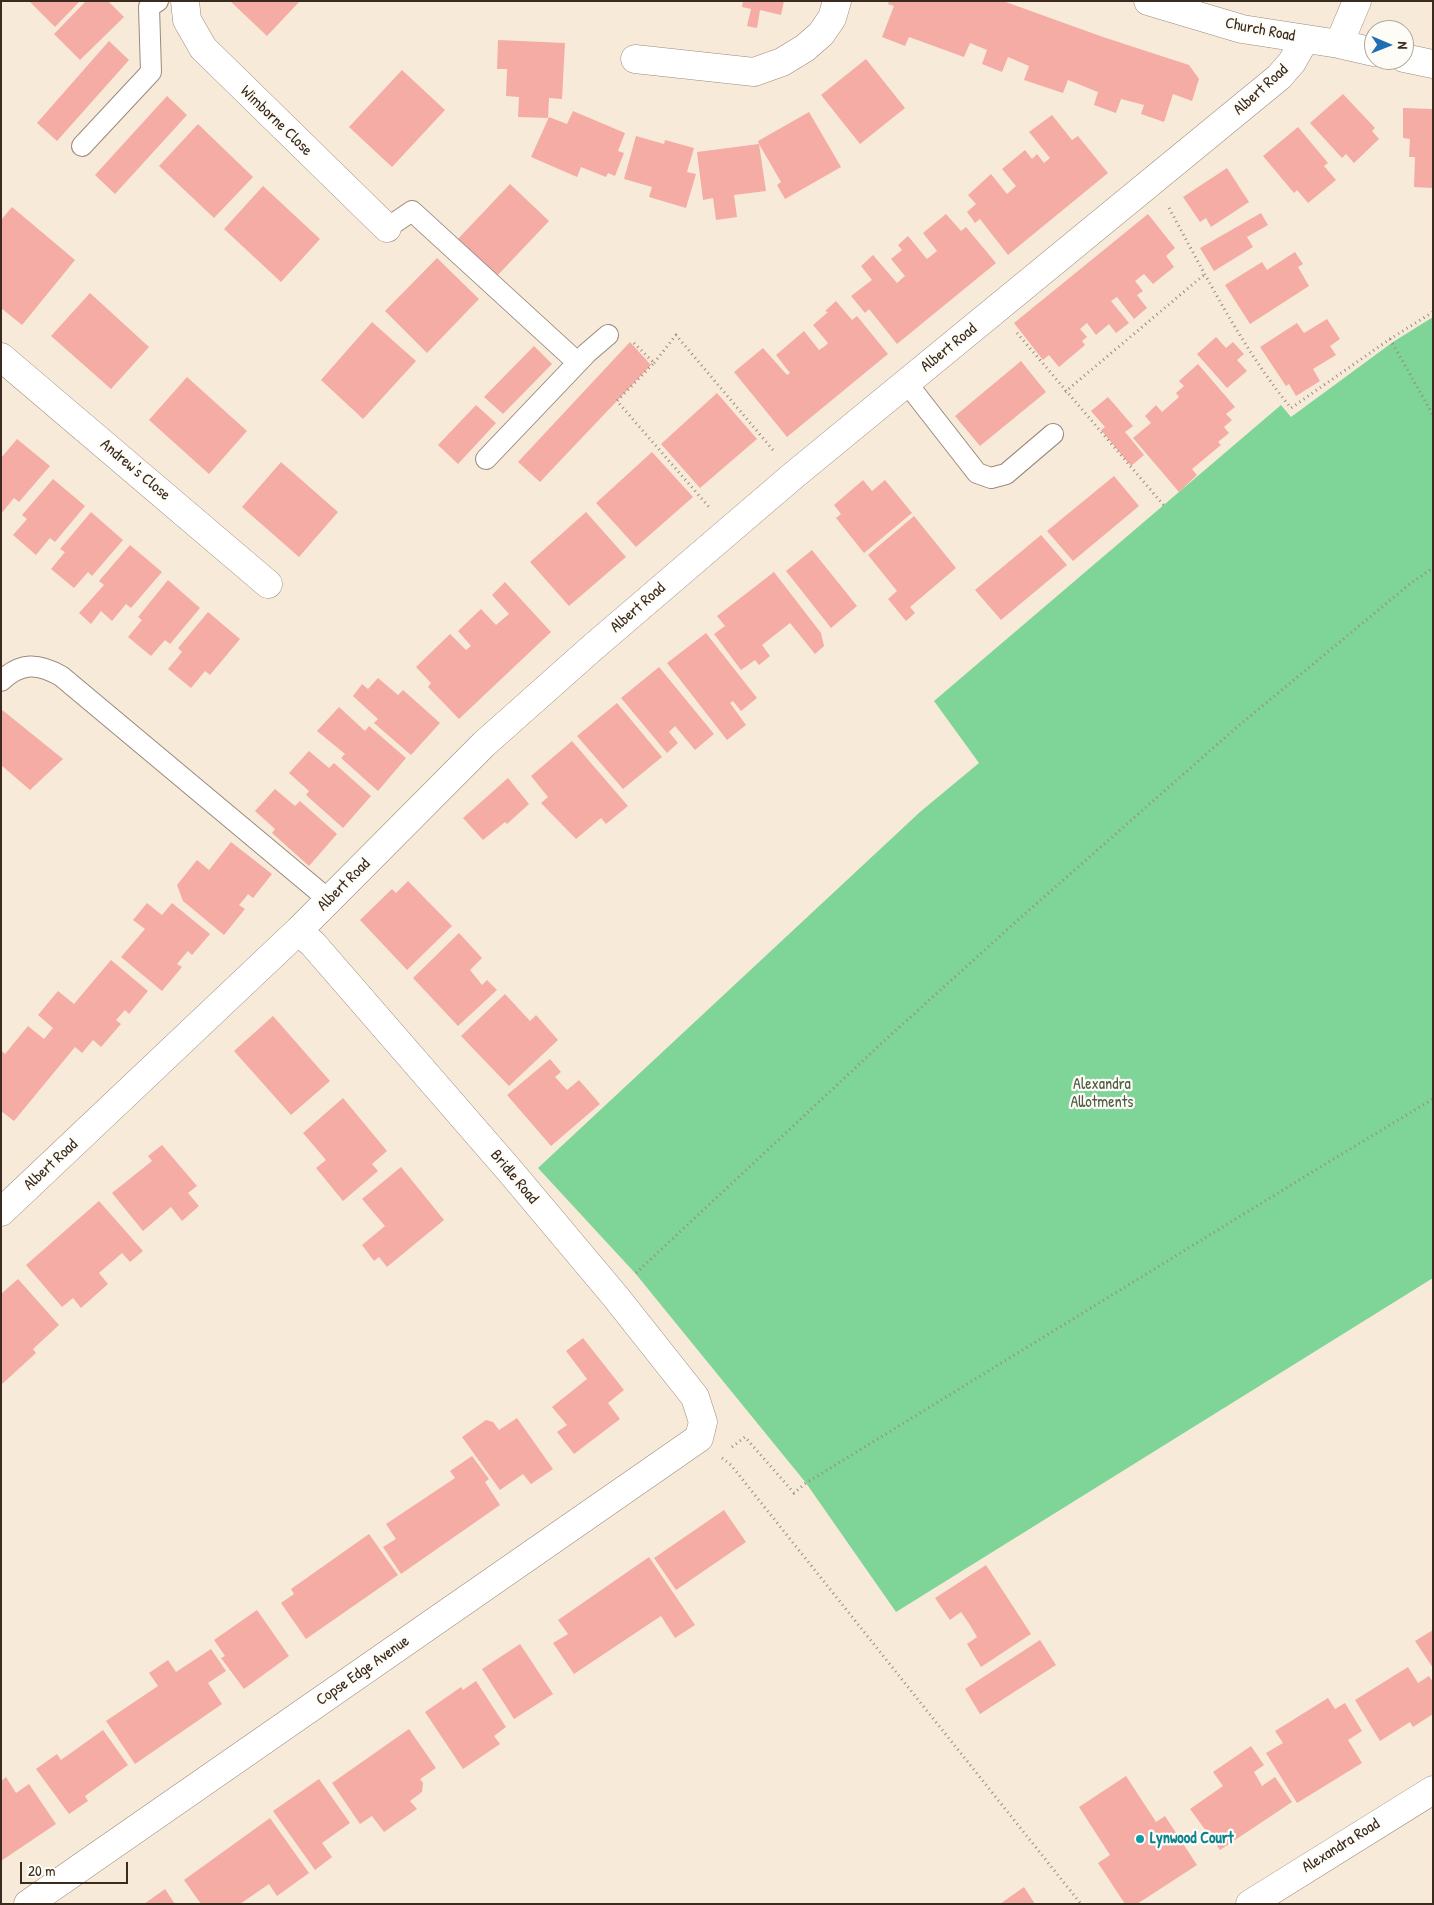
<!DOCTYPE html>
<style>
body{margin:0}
#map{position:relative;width:1434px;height:1905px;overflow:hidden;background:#f8ead9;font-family:"Patrick Hand",sans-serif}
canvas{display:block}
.frame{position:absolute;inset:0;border:2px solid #3b2a1e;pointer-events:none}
.north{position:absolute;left:1364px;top:20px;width:50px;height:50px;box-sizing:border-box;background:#fdfcf7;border:1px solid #afa8a0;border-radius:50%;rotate:91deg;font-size:14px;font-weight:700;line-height:20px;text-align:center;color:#3b2a1e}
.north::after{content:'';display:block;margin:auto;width:18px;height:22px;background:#1f6fb2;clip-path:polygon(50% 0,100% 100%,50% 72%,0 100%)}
.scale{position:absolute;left:20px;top:1862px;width:108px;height:22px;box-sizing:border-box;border:2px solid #3b2a1e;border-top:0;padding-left:6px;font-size:15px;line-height:18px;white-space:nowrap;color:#3b2a1e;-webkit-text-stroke:4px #fdfcf7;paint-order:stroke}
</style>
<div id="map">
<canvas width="1434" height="1905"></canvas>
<div class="frame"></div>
<div class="north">N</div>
<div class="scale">20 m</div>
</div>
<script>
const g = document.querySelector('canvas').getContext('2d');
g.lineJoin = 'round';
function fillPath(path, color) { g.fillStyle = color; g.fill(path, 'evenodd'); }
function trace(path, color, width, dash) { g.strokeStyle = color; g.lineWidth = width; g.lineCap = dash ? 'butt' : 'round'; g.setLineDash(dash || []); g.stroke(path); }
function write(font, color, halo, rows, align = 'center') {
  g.font = font + ' "Patrick Hand",sans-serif'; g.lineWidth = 4.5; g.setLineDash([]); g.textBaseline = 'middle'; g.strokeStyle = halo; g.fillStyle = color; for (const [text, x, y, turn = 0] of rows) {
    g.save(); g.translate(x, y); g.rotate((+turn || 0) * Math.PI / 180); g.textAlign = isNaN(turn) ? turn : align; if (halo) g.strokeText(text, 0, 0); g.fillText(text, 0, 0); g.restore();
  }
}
fillPath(new Path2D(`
 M1433,317V1278L896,1612L806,1483L635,1273L538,1168L920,812L979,763L934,701L1281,405L1291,417L1393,342Z`), '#7fd498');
fillPath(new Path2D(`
 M29,1H80L55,27Z
 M86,1H108L124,17L80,60L54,34Z
 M230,1H300L267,36Z
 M743,1H784L781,15L760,10L757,28L747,26L751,9L742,7Z
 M889,1H1003L1103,37L1189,65L1199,79L1192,101L1173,94L1164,122L1141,114L1144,105L1121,99L1116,113L1094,105L1098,92L1068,80L1063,93L1024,80L1029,66L1008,57L1002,72L982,64L987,50L970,43L964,57L909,37L905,46L882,37L894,6L888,4Z
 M498,40L565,43L562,99L549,98L548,118L518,117L519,97L506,96L507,69H497Z
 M109,41L129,60L57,141L37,123Z
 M866,59L905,108L860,144L821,95Z
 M402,70L445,110L392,167L349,127Z
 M1343,94L1375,128L1372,131L1379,139L1354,163L1346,154L1342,158L1310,123Z
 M167,96L187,115L115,194L95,175Z
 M1403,108L1433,109V188L1414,187L1415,157H1409L1410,139L1403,138Z
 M573,111L625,133L618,151L624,153L615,176L608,173L606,177L581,167L577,177L531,157L549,117L567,124Z
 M809,112L841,167L785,199L777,185L781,182L759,144L766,191L734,195L737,217L716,220L713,198L703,200L697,152L759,144L758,141Z
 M1052,115L1072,140L1078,136L1108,173L1008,255L980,219L975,223L967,212L976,204L968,195L991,174L1007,194L1016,186L1002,169L1025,150L1032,159L1037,154L1044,163L1050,158L1029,132Z
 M198,124L253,177L214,218L159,166Z
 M1298,127L1328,163L1324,166L1336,180L1308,203L1297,190L1294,193L1263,156Z
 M636,136L664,144L665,140L694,148L687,172L696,174L686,208L649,197L652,187L624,179Z
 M1227,168L1249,202L1211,227L1206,218L1200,222L1183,197Z
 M510,184L549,221L496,277L457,240Z
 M263,186L320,239L281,282L224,229Z
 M12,207L75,260L22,325L1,308V220Z
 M1261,213L1268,225L1247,237L1253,247L1214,271L1200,248Z
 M946,214L961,231L966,227L996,263L897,344L869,309L865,313L851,296L872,280L861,266L873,255L897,283L905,276L891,259L902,250L898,245L908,236L927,259L937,251L923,233Z
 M1148,214L1175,248L1166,256L1174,267L1153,284L1144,274L1135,281L1143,291L1137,295L1147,308L1134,319L1117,297L1111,301L1129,323L1116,333L1109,324L1096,335L1087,323L1080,329L1087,337L1082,341L1085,345L1059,367L1049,355L1043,360L1014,323Z
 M1295,252L1303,264L1298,267L1309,286L1250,324L1225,285L1262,262L1267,270Z
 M437,258L479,299L427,353L385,311Z
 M90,293L149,347L111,389L51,336Z
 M836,301L852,320L857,316L888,354L787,437L734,372L763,348L787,375L790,373L776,355L804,331L819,350L825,346L828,343L813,325L828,312L825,311Z
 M1327,319L1340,339L1330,346L1336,355L1313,369L1320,381L1296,396L1289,384L1286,386L1260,347L1297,323L1304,333Z
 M372,322L416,361L363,419L321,380Z
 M1216,337L1226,348L1233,342L1244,354L1237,360L1247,371L1227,388L1197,354Z
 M630,342L651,365L540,482L518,462Z
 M534,346L552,364L503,414L484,397Z
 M1021,361L1046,392L980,446L955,416Z
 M1198,364L1235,407L1226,414L1232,420L1224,427L1229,433L1218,442L1221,445L1192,469L1197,475L1179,492L1133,438L1151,423L1145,416L1156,405L1162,412L1179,397L1176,393L1184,386L1179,381Z
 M187,377L247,431L209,474L149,420Z
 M717,393L757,439L700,488L661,444Z
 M1108,397L1133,426L1125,432L1144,455L1131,466L1101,430L1105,427L1091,411Z
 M476,405L496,423L458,464L438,445Z
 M17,439L50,466L19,502L14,498L1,514V458Z
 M652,452L693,497L636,547L596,503Z
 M281,462L338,512L299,557L242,507Z
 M1114,476L1139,506L1073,561L1047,531Z
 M53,479L85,506L55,542L50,538L36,555L13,535L27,519L22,515Z
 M863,480L872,491L885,480L912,513L864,553L836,518L841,514L834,505Z
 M91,512L123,540L92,576L88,572L74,588L51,569L65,552L60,549Z
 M586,512L626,557L569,606L530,562Z
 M914,516L956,568L910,607L915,613L906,621L888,599L897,591L868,555Z
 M1041,535L1067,565L1001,620L975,590Z
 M130,545L162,572L131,608L126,604L112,621L101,611L91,624L79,613L104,585L99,581Z
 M812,550L857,606L831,628L786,571Z
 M774,572L821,633L824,646L815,654L790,623L762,645L770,656L759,665L755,660L741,670L714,634L725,626L717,616Z
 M168,580L200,608L170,644L165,640L151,656L128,637L142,620L138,617Z
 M505,582L551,632L459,719L428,687L431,683L416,667L450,634L466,650L471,646L458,631L481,609L496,625L509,614L492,595Z
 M208,612L240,639L210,675L205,671L191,688L168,669L182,652L178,648Z
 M706,633L757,698L741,711L733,701L730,703L746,725L727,740L667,663Z
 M659,667L714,734L695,750L675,726L669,732L678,743L667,753L621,698Z
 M378,678L398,695L403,690L440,723L411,755L374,723L378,719L353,696L362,684L368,689Z
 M617,703L662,757L623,789L577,736Z
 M339,707L365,731L369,726L406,758L378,791L341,758L345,754L317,731Z
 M1,709L63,759L30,790L1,765Z
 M572,741L628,806L606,824L601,818L576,839L541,803L548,797L531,776Z
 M309,751L329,768L334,763L371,796L343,828L306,795L309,791L289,773Z
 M508,778L529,804L507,824L505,822L483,840L463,818Z
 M275,789L295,806L300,801L337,834L309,866L272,833L275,829L255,811Z
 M231,842L272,874L253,898L248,894L245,898L239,905L245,909L224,935L183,901L177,885L197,860L209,870Z
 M408,881L452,926L407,970L360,920L392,889L396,893Z
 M147,903L162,915L172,903L210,934L192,955L188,951L177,964L182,967L162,991L121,957L145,929L133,920Z
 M459,933L482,958L470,970L482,985L487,980L497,990L458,1026L413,978Z
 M111,960L148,991L129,1014L125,1010L116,1020L121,1024L101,1047L93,1040L82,1053L75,1047L14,1121L1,1111V1050L5,1054L28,1026L44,1039L53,1028L38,1015L58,991L74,1004Z
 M505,994L530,1021L536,1015L558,1040L509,1086L461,1036Z
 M273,1016L330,1081L291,1115L234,1051Z
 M550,1059L561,1072L555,1077L567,1090L579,1080L600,1104L551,1146L507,1095Z
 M343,1098L387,1151L372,1164L378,1171L343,1201L316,1168L326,1160L303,1133Z
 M162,1145L197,1186L188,1193L199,1206L182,1221L171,1207L143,1231L112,1193L152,1161L148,1156Z
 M401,1167L444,1220L387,1267L379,1257L374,1261L362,1245L385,1226L362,1199Z
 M99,1201L143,1251L130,1262L122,1253L99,1273L108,1284L81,1308L73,1298L62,1307L26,1265Z
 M18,1279L59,1325L33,1349L36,1353L1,1385V1294Z
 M583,1338L624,1390L608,1403L620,1419L574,1454L557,1432L567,1425L552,1407L587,1379L566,1351Z
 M517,1418L553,1469L531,1484L523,1474L500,1490L462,1437L486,1420L493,1422L499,1430Z
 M472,1456L489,1479L485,1482L500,1505L401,1574L383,1547L396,1539L386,1524L455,1478L450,1471Z
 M724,1510L746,1542L676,1590L654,1558Z
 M369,1534L398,1575L306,1639L281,1603L294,1594L291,1589Z
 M649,1557L695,1625L675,1638L661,1616L574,1674L553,1643L568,1634L558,1620Z
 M986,1565L1031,1634L981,1667L967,1644L977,1637L970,1625L961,1612L950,1620L935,1598Z
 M257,1610L289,1656L244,1689L221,1658L225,1656L214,1640Z
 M1433,1630V1668L1415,1641Z
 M1040,1640L1056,1665L980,1714L965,1689Z
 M520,1644L553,1694L514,1719L482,1669Z
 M211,1649L226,1671L208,1683L222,1704L135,1764L106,1721L158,1686L149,1673L168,1660L176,1672Z
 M1408,1667L1418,1683L1429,1676L1433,1682V1714L1413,1727L1410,1722L1380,1741L1355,1700Z
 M476,1681L506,1727L494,1736L500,1744L463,1769L425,1712L461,1687L463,1690Z
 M1328,1698L1335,1709L1345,1703L1362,1731L1348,1740L1362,1763L1297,1803L1266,1753L1283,1743L1275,1731Z
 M409,1729L436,1768L420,1779L423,1783L422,1792L410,1801L417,1809L384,1832L372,1816L360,1824L332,1783Z
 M103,1730L128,1765L85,1796L88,1801L69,1814L36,1769L57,1754L61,1760Z
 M1251,1746L1264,1765L1254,1772L1262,1786L1275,1777L1292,1802L1220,1850L1190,1809L1223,1786L1213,1772Z
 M1126,1776L1156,1822L1165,1816L1197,1865L1137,1904H1125L1098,1863L1110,1855L1079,1807Z
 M6,1777L16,1793L29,1784L56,1824L1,1861V1781Z
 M319,1779L350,1823L322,1843L332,1857L315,1870L273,1811Z
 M270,1818L309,1873L277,1896L269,1884L240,1904H201L184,1880Z
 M1024,1887L1035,1904H1000Z
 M165,1889L175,1904H144Z`), '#f4aca5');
const service = new Path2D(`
 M82,146L151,72L149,7L158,1
 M387,228L412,211L577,362
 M906,382L977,473L991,478L1006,474L1053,434
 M486,459L587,353L608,335
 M1,681C21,662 38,663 61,676L329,900`);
const minor = new Path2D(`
 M185,1L187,20L203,48L387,228
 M1148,1L1242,29L1339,44L1374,52
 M1339,44L1357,1
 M1404,58L1433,64
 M635,59L754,72L782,62L805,48L821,34L832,18L837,1
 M1,357L268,584
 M1,1212L298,931L484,744L592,648L794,475L1279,77L1292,62L1305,39
 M28,1904L699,1438L703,1422L695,1397L615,1296L510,1171L313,944L298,931`);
const primary = new Path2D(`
 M1250,1904L1433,1790`);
trace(service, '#9a8a7c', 22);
trace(minor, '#9a8a7c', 29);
trace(primary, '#9a8a7c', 29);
trace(new Path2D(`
 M1169,208C1206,276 1242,348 1291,408L1390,339L1433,312
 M1017,333L1166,508
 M1390,339L1433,415
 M634,343L654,363L617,401L709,507
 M654,363L676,335L773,450
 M1065,392L1205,274
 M636,1273L884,1041L1019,919L1237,727L1411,583L1433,568
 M732,1447L745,1437L794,1493L806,1483L1322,1166L1433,1099
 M722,1458L731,1465L1081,1904`), '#9a8a7c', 3, [1, 4]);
trace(service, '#fff', 20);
trace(minor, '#fff', 28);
trace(primary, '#fff', 28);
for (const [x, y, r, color] of [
 [1140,1839,5,"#0f9aa8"]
]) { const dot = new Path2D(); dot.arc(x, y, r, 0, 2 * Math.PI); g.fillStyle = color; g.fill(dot); trace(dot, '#fdfcf7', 2); }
write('16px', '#3b2a1e', '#fdfcf7', [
 ["Church Road",1260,30,11],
 ["Albert Road",1261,90,-42],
 ["Wimborne Close",276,121,44],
 ["Albert Road",949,348,-39],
 ["Andrew's Close",135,470,40],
 ["Albert Road",638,608,-41],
 ["Albert Road",344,885,-45],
 ["Albert Road",51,1165,-43],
 ["Bridle Road",514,1177,50],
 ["Copse Edge Avenue",363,1671,-35],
 ["Alexandra Road",1341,1846,-32]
]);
write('16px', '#4f5d43', '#fdfcf7', [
 ["Alexandra",1102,1085],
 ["Allotments",1102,1103]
]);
write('bold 16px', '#0d838f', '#fdfcf7', [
 ["Lynwood Court",1150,1839]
], 'left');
</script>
